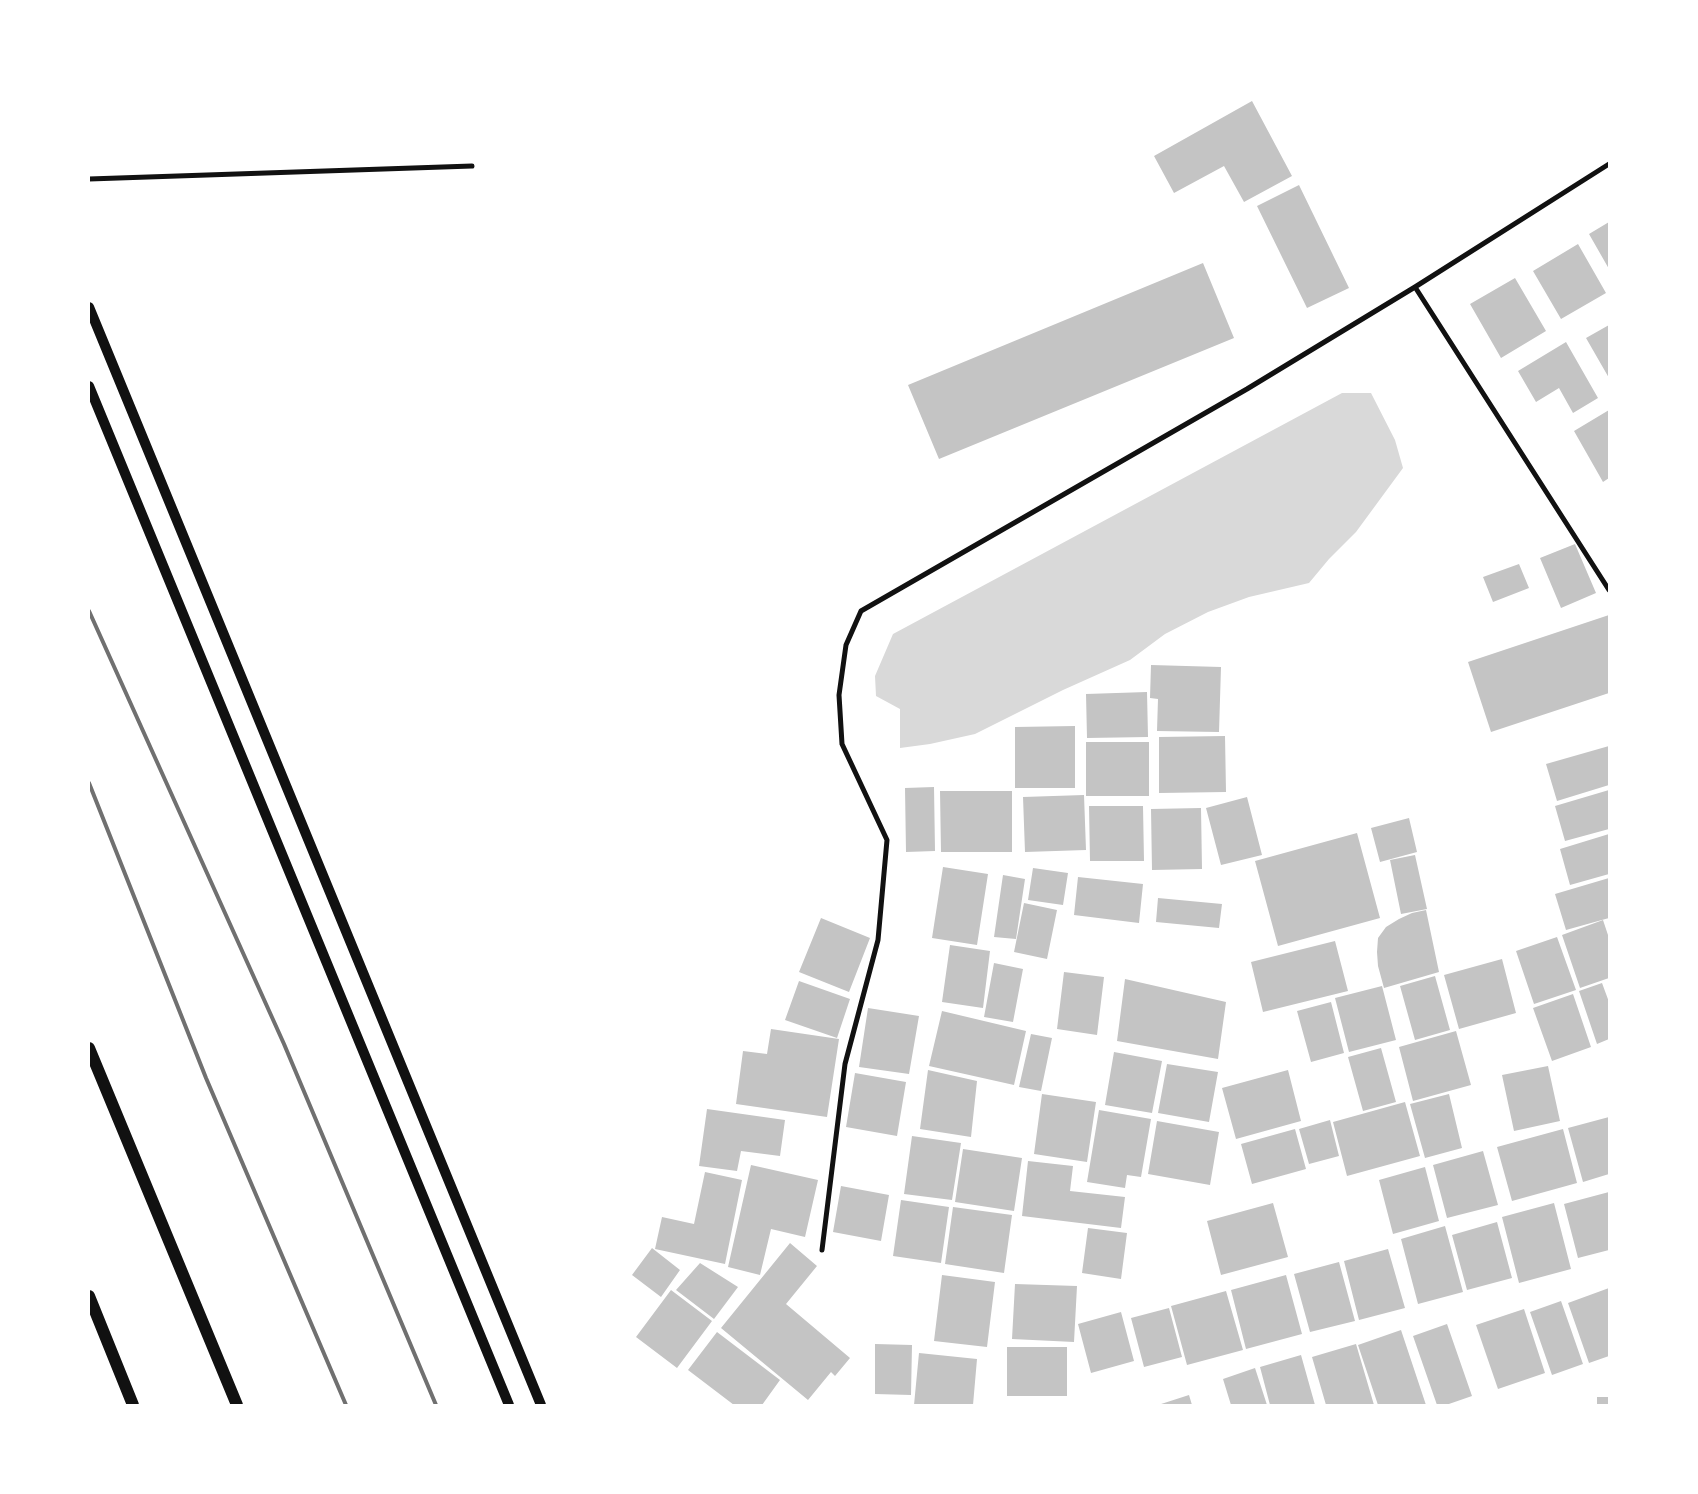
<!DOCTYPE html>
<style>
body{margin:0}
#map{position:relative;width:1698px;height:1494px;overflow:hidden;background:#fff;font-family:"Titillium Web",sans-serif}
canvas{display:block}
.frame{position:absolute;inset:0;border:90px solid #fff;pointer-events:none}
</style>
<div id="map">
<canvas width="1698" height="1494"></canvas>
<div class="frame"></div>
</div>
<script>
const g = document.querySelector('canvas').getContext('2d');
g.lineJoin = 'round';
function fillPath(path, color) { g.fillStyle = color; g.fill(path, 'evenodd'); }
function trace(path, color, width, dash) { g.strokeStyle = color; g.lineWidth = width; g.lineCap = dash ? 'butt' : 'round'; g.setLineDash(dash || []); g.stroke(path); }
fillPath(new Path2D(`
 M1342,393H1371L1395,440L1403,468L1356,532L1329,559L1309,583L1249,597L1208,612L1165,634L1130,660L1063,690L975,734L930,744L900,748V709L876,696L875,676L893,634Z`), '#d9d9d9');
fillPath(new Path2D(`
 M1252,101L1292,176L1244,202L1224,166L1174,193L1154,156Z
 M1299,185L1349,288L1307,308L1257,206Z
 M1609,222V269L1589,234Z
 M1578,244L1606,293L1561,319L1533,271Z
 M1203,263L1234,338L939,459L908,385Z
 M1515,278L1546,331L1501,358L1470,304Z
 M1609,325V378L1586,338Z
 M1566,342L1598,398L1573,413L1559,388L1536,402L1518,371Z
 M1609,410V478L1603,482L1574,431Z
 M1575,544L1596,593L1561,608L1540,558Z
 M1519,564L1529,588L1493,602L1483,577Z
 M1609,615V693L1491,732L1468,662Z
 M1151,665L1221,667L1219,732L1157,731L1158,699L1150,698Z
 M1147,692L1148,737L1087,738L1086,694Z
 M1075,726V788H1015V727Z
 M1225,736L1226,792L1159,793V737Z
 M1086,742H1149V796H1086Z
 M1609,746V785L1557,801L1546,764Z
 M934,787L935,851L906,852L905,788Z
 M1609,790V829L1565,841L1555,806Z
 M940,791H1012V852H941Z
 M1084,795L1086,850L1025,852L1023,797Z
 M1247,797L1262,855L1221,865L1206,808Z
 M1089,806H1143L1144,861H1090Z
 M1201,808L1202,869L1152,870L1151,809Z
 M1409,818L1417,852L1380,862L1371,828Z
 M1357,833L1380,918L1278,946L1255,861Z
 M1609,834V874L1570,885L1560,849Z
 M1415,855L1427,909L1401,914L1390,860Z
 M943,867L988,874L977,945L932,938Z
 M1033,868L1068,873L1063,905L1028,900Z
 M1003,875L1025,879L1016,939L994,937Z
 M1078,877L1143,884L1139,923L1074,915Z
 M1609,878V918L1566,930L1555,894Z
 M1158,898L1222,904L1219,928L1156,922Z
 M1024,903L1057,910L1047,959L1014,952Z
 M1426,910L1439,972L1384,988L1378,966L1377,952L1378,938L1386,927L1399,919L1412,913Z
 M821,918L870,938L849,992L799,972Z
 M1603,920L1609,938V978L1580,988L1562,935Z
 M1557,937L1576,990L1534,1004L1516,951Z
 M1335,941L1348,991L1263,1012L1251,962Z
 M950,945L990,951L983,1008L942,1002Z
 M1502,959L1516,1013L1459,1029L1444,975Z
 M994,963L1023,969L1013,1022L984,1017Z
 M1064,972L1104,977L1097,1035L1057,1029Z
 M1435,976L1450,1030L1415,1040L1400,986Z
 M1125,979L1226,1002L1218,1059L1117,1041Z
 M799,981L850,999L837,1038L785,1020Z
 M1602,983L1609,1002V1039L1597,1044L1579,991Z
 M1382,986L1396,1040L1349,1052L1335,998Z
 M1573,994L1591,1047L1552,1061L1533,1008Z
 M1331,1002L1344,1053L1311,1062L1297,1011Z
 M868,1008L919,1016L909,1074L859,1067Z
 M942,1011L1026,1031L1014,1085L929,1066Z
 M771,1029L839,1039L827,1117L736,1104L743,1051L767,1054Z
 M1456,1031L1471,1085L1413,1101L1399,1047Z
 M1031,1034L1052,1038L1041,1091L1019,1087Z
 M1381,1048L1396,1102L1363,1111L1348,1057Z
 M1114,1052L1162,1061L1152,1113L1105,1105Z
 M1167,1064L1218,1072L1209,1122L1158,1113Z
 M1548,1066L1560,1121L1514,1131L1502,1075Z
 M928,1070L977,1081L971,1137L920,1129Z
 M1288,1070L1301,1121L1236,1139L1222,1088Z
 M855,1073L906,1082L897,1136L846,1127Z
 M1042,1094L1096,1102L1087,1162L1034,1154Z
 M1449,1094L1462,1148L1425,1158L1410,1104Z
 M1405,1102L1420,1156L1347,1176L1333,1122Z
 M707,1109L785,1120L780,1156L741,1151L737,1171L699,1166Z
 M1099,1110L1151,1119L1141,1177L1127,1175L1125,1188L1087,1182Z
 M1609,1117V1174L1583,1182L1568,1128Z
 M1330,1120L1339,1156L1309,1164L1299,1129Z
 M1157,1121L1219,1132L1210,1185L1148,1174Z
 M1295,1129L1306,1169L1252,1184L1241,1144Z
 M1563,1129L1577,1183L1512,1201L1497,1147Z
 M912,1136L961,1143L952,1200L904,1194Z
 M963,1149L1022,1158L1014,1211L955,1202Z
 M1483,1151L1498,1205L1447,1218L1433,1165Z
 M1028,1161L1073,1166L1070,1191L1125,1197L1121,1228L1022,1216Z
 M751,1165L818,1180L805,1237L771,1229L760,1275L728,1267Z
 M1425,1167L1439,1221L1393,1234L1379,1180Z
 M705,1172L742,1180L725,1264L655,1249L662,1217L694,1224Z
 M841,1186L889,1195L881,1241L833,1232Z
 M1609,1192V1250L1578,1258L1564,1204Z
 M901,1200L949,1207L941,1263L893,1256Z
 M1273,1203L1288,1257L1221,1275L1207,1221Z
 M1554,1203L1571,1269L1519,1283L1502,1217Z
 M953,1207L1012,1215L1004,1273L945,1264Z
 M1497,1222L1512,1278L1467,1290L1452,1235Z
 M1445,1226L1463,1292L1418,1304L1401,1239Z
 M1088,1228L1127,1233L1121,1279L1082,1273Z
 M790,1243L817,1266L786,1304L850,1358L835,1376L831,1372L808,1400L721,1328Z
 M652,1248L680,1270L661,1297L632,1275Z
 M1388,1249L1405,1308L1359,1320L1344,1261Z
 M1339,1262L1355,1321L1310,1332L1294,1274Z
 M700,1263L738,1287L714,1319L676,1290Z
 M942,1275L995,1282L987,1347L934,1341Z
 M1286,1275L1302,1334L1246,1349L1231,1290Z
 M1015,1284L1077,1286L1074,1342L1012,1339Z
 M1609,1288V1356L1589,1363L1568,1303Z
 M671,1290L712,1321L677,1368L636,1337Z
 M1226,1291L1243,1350L1187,1365L1171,1306Z
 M1561,1301L1583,1364L1552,1375L1530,1312Z
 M1169,1308L1182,1357L1144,1367L1131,1318Z
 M1524,1309L1545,1373L1498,1389L1476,1325Z
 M1121,1312L1134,1361L1091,1373L1078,1324Z
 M1447,1324L1472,1396L1446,1405H1437L1413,1336Z
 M1401,1330L1426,1405H1378L1358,1345Z
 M717,1332L780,1380L762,1405H734L688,1370Z
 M875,1344L912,1345L911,1395L875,1394Z
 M1356,1344L1374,1405H1326L1312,1357Z
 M1007,1347H1067V1396H1007Z
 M919,1353L977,1359L973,1405H914Z
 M1301,1355L1315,1405H1270L1260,1367Z
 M1255,1368L1267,1405H1231L1223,1379Z
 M1189,1395L1192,1405H1158Z
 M1597,1397H1609V1405H1597Z`), '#c4c4c4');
trace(new Path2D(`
 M89,179L472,166
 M1415,287L1609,590
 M822,1250L845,1064L878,940L887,840L842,744L839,695L846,645L861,611L1247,389L1415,287L1609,164`), '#111', 5);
trace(new Path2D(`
 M89,307L541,1405
 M89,386L509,1405`), '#111', 10);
trace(new Path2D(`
 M89,1048L237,1405
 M89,1296L133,1405`), '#111', 12);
trace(new Path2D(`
 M89,611L284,1044L436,1405
 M89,783L206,1078L346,1405`), '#707070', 4);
</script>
